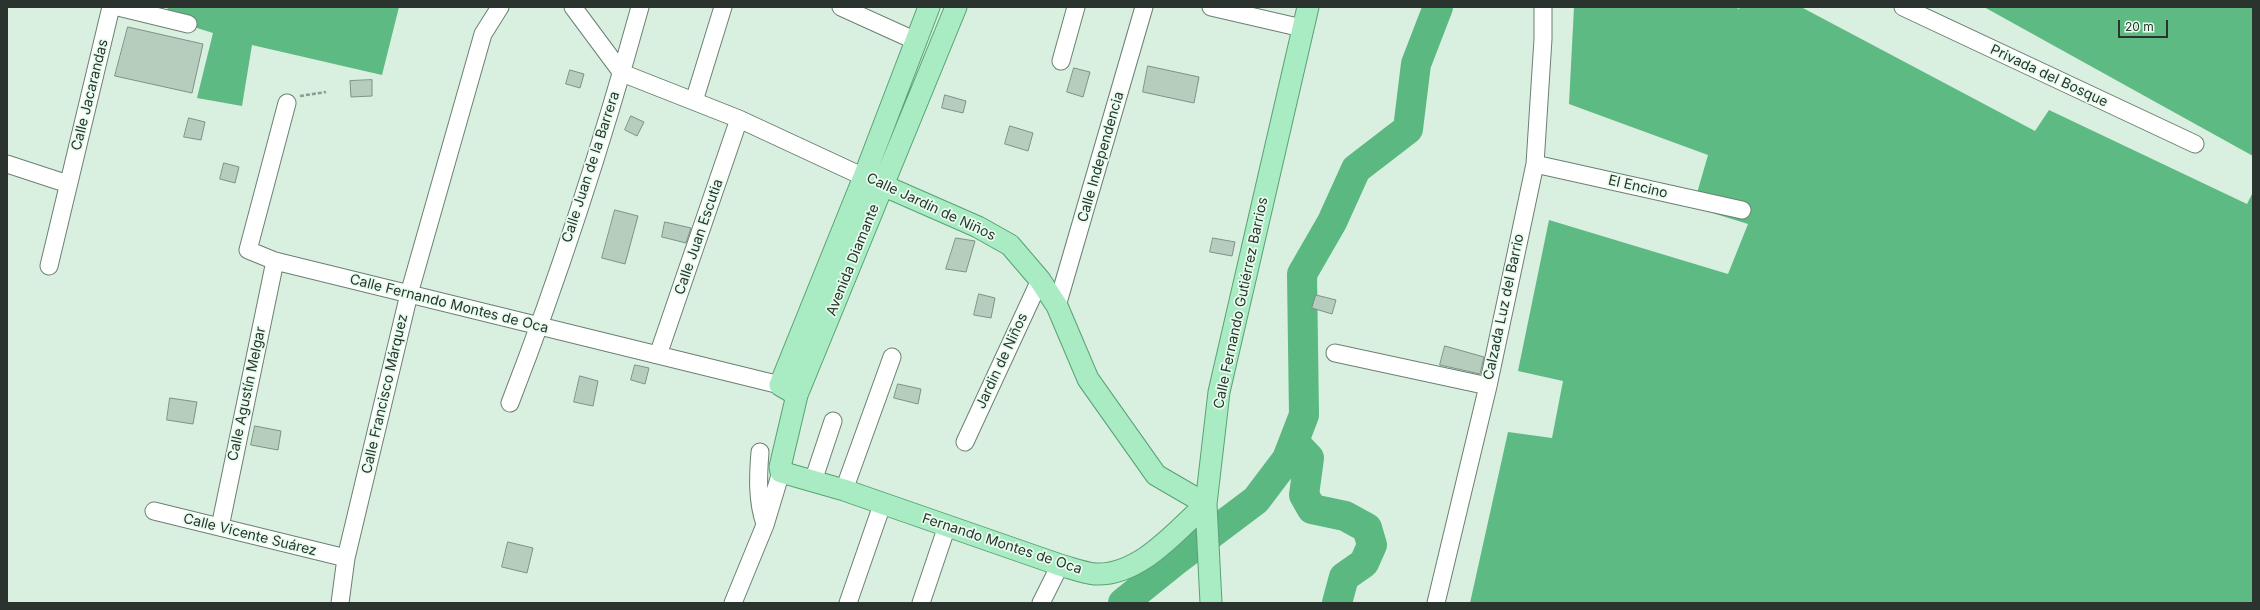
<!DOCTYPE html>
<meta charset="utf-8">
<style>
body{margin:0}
#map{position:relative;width:2260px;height:610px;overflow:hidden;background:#d9efdf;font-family:Inter,sans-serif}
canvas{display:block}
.frame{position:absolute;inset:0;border:8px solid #2a332d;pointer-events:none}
.scale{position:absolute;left:2118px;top:20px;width:50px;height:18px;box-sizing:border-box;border:2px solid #2a332d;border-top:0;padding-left:5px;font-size:12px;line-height:14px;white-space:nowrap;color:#2a332d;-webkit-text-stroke:3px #e6fded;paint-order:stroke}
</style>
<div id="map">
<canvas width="2260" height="610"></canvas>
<div class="frame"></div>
<div class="scale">20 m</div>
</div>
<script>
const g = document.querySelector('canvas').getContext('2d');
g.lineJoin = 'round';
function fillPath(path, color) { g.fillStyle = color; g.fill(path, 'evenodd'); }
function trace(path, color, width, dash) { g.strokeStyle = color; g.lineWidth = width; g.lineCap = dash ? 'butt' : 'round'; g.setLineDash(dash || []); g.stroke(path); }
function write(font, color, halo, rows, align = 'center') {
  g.font = font + ' Inter,sans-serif'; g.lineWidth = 3.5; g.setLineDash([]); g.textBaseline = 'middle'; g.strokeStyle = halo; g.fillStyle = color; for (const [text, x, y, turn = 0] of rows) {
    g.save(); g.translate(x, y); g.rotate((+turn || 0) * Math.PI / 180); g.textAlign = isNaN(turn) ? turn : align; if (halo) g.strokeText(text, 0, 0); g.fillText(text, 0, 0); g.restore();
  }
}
fillPath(new Path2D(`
 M168,7H399L382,75L252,45L242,106L197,98L213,33L165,18Z
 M1574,7H1735L1739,9L1740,7H1801L2035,131L2049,110L2247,204L2253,192V603H1470L1508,432L1552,438L1563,381L1518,371L1549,220L1728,274L1748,224L1693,207L1708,155L1569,104Z
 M1984,7H2253V156Z`), '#5dba82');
trace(new Path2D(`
 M1294,442L1309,458L1304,495L1312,509L1345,516L1367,528L1372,545L1364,563L1344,577L1337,603
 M1123,603L1175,561L1256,500L1287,459L1304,415L1302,274L1332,222L1356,169L1408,129L1416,64L1438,7`), '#5ab880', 30);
const building = new Path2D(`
 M128,27L203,44L192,93L115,76Z
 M1148,66L1199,77L1194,103L1143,92Z
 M1074,68L1090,72L1083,97L1067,92Z
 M570,70L584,74L580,88L566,84Z
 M372,80V96L351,97L350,81Z
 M945,95L966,101L963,113L942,108Z
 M631,116L644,122L637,136L625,130Z
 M189,118L205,122L201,140L184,137Z
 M1010,126L1033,133L1028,151L1005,144Z
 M224,163L239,167L235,183L220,179Z
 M615,210L638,216L625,264L602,258Z
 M665,222L691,228L686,243L662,237Z
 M956,238L975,241L966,272L946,269Z
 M1213,238L1235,242L1232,256L1210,252Z
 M979,294L995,298L991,318L974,315Z
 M1316,295L1336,300L1332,314L1312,308Z
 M1445,346L1484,357L1480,374L1440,365Z
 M635,365L649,368L645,384L631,380Z
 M580,376L598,381L593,406L574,402Z
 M898,384L921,389L918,404L894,398Z
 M170,398L197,402L193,424L167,420Z
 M255,426L281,431L278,450L251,445Z
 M508,542L533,548L527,573L502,567Z`);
fillPath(building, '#b6ccbd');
trace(building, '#7d9284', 1);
const minor = new Path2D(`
 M118,7L188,24
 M573,7L622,73L739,119L864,177
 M841,7L916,41
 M1211,7L1302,28
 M1903,7L2195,144
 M1061,61L1076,7
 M694,101L723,7
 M287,103L248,250L275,261L780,385
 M7,164L68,184
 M1535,164L1742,210
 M49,266L111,7
 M1057,306L1144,7
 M1335,353L1488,386
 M658,355L739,119
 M510,403C560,274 603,141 640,7
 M965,442L1040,280
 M760,452C758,477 757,501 765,524
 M813,481L833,421
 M844,490L892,357
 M154,511L346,558
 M220,527L275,261
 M340,603L346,558L409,294L483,34L500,7
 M733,603L765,525L781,472
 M848,603L882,505
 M921,603L947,526
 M1041,603L1060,565
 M1436,603L1488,386L1535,164L1543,39V7`);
const major = new Path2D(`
 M864,177L978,227L1010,245L1040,280L1057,306L1088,379L1156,475L1206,504C1176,531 1140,576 1095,574C1084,573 1071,568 1060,565L844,490L781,472L780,467L797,395L956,7
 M797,395L780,385L864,177L929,7
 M1211,603L1206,504L1219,392L1308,7`);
trace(minor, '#6b8072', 19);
trace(major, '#57a274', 23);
trace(new Path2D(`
 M300,96L326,92`), '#8c9c91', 2.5, [4, 2]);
trace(minor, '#fff', 17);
trace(major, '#a9ebc3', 21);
write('14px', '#2a332d', '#e6fded', [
 ["Privada del Bosque",2049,76,25],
 ["Calle Jacarandas",90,95,-76],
 ["Calle Independencia",1101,157,-74],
 ["Calle Juan de la Barrera",591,167,-72],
 ["El Encino",1638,187,13],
 ["Calle Jardín de Niños",931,207,25],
 ["Calle Juan Escutia",699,237,-71],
 ["Avenida Diamante",853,260,-68],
 ["Calle Fernando Gutiérrez Barrios",1241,303,-78],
 ["Calle Fernando Montes de Oca",449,304,14],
 ["Calzada Luz del Barrio",1504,307,-78],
 ["Jardin de Niños",1002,361,-65],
 ["Calle Agustín Melgar",247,394,-78],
 ["Calle Francisco Márquez",385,394,-77],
 ["Calle Vicente Suárez",250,535,14],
 ["Fernando Montes de Oca",1002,544,18]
]);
</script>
